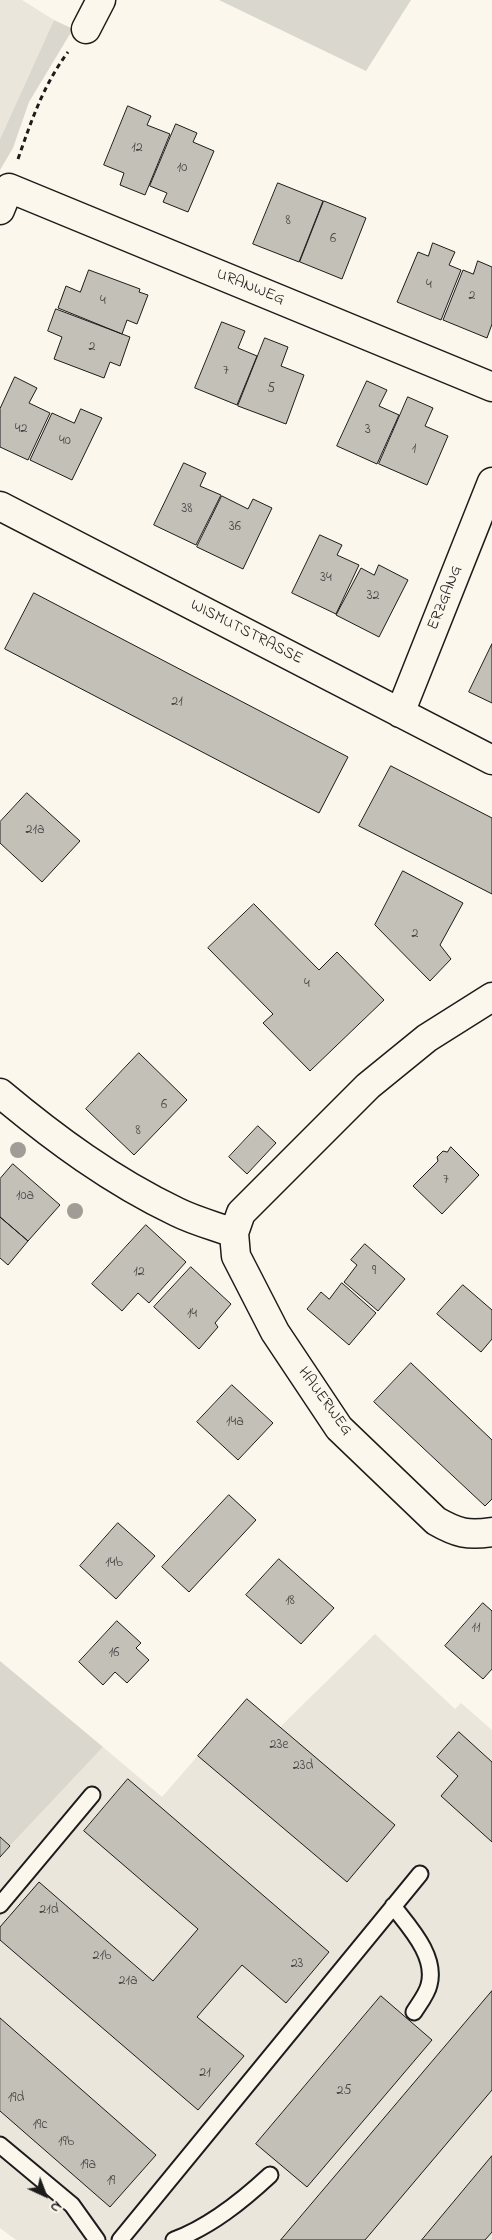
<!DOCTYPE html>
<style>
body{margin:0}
#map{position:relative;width:492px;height:2240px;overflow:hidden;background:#fbf7ec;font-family:"Indie Flower",sans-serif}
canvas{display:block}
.north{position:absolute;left:20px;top:2170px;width:50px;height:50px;-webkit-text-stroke:4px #fbf7ec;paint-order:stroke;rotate:137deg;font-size:14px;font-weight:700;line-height:20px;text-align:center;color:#1c1c1c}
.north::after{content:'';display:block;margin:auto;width:18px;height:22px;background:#1c1c1c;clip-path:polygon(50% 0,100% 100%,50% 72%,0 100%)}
</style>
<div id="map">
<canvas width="492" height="2240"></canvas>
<div class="north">N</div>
</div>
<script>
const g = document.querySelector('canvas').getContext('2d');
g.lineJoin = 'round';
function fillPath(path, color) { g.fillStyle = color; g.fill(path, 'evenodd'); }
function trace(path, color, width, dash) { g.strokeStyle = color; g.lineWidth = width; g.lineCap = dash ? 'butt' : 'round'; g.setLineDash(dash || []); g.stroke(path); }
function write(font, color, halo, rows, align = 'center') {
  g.font = font + ' "Indie Flower",sans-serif'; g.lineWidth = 4.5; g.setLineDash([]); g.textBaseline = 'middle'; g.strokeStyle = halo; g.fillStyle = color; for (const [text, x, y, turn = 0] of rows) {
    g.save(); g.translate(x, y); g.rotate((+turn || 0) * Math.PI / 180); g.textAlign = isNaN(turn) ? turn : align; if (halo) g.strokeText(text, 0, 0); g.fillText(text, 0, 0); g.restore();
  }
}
fillPath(new Path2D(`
 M0,0H22L54,20L0,139Z
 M375,1634L455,1709L461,1703L492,1730V2240H16L0,2228V1857L103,1747L162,1797L247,1699L280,1727Z`), '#eae6dc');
fillPath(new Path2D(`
 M219,0H411L366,71Z
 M54,20L73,29L29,102L13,148L0,170V139Z
 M0,1661L103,1747L10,1846L0,1837Z`), '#dad7ce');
const building = new Path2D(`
 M128,106L151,116L147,125L170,134L145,195L120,185L124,173L104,165Z
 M176,124L197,133L193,142L214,151L188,212L163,202L167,193L150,186Z
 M278,183L323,201L299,262L253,244Z
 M324,201L366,218L342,279L300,262Z
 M433,243L455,252L449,265L461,270L441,320L397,302L418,252L428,256Z
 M478,261L492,267V324L487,338L443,320L463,270L473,274Z
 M89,270L140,289L139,292L148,295L137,324L127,320L122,334L58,308L66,286L80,292Z
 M56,309L130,337L120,366L110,362L104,378L54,359L62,337L48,331Z
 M222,322L245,331L238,348L257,356L237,405L195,388Z
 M265,338L288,347L281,366L304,375L286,424L238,406Z
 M15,377L37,388L29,403L50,413L28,460L0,447V409Z
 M367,381L387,390L379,406L399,415L377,464L337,446Z
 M408,397L433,408L425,426L448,436L427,485L379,464Z
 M81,409L102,418L72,480L30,460L52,413L74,423Z
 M184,463L206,473L200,486L221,495L196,545L154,525Z
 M222,496L248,509L253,499L272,508L243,569L197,547Z
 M320,535L342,545L337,555L359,565L336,614L292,593Z
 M379,565L408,580L379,637L336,615L361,568L374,575Z
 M34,593L348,757L319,813L5,649Z
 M492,644V703L469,692Z
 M391,766L492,818V894L359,826Z
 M27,793L80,841L42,882L0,843V822Z
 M403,871L463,903L440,945L451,959L430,981L375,925Z
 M254,904L319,970L337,952L384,1000L310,1071L263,1023L273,1014L208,948Z
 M139,1053L187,1100L134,1155L86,1109Z
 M258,1126L276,1143L247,1174L229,1157Z
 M451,1147L479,1175L442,1214L413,1186L438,1161L437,1157L443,1151L447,1152Z
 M13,1164L60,1205L28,1241L0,1217V1179Z
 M0,1217L28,1241L8,1265L0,1258Z
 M146,1225L186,1262L149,1303L138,1293L122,1311L92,1284Z
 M365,1244L405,1279L378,1311L344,1282L357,1265L351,1260Z
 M191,1267L231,1304L215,1323L218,1327L199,1349L154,1307Z
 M342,1283L376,1313L349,1345L307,1309L321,1292L329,1299Z
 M463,1285L492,1310V1339L481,1352L437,1314Z
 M411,1363L492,1440V1499L485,1506L374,1402Z
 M232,1385L273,1423L238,1460L197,1422Z
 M229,1495L256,1520L189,1592L162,1567Z
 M118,1523L155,1556L116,1599L80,1566Z
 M279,1559L334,1608L301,1644L246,1595Z
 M483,1603L492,1611V1669L483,1679L445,1646Z
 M117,1621L141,1643L136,1648L149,1660L127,1683L115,1672L103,1685L79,1662Z
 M247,1699L395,1825L347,1882L198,1756Z
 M459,1732L492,1762V1842L441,1796L458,1776L437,1757Z
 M128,1779L329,1952L286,2003L242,1965L197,2017L244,2056L198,2110L0,1940V1927L39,1882L153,1981L198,1929L84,1831Z
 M0,1837L10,1846L0,1857Z
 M492,1991V2090L365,2240H281Z
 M381,1996L432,2040L307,2187L256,2144Z
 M0,2018L156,2155L110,2207L0,2111Z
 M492,2156V2232L485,2240H422Z`);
fillPath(building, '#c3c0b8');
trace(building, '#1c1c1c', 1);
const lane = new Path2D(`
 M0,1905L92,1795
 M393,1906C409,1927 437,1956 429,1985C427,1994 419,2004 414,2012
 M0,2145L72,2205L97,2240
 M120,2240L420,1874
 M174,2240C210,2227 242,2201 270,2175`);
const street = new Path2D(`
 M86,29L101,0
 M0,210L9,188L492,387
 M0,506L492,760
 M400,713L492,482
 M492,997L427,1038L368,1086L241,1213L234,1233L236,1256L275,1332L339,1428L436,1521C457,1533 468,1536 492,1532
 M0,1093C55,1139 112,1181 177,1212C195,1221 215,1226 234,1233`);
trace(lane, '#1c1c1c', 19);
trace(street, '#1c1c1c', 31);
trace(new Path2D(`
 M18,159C32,119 43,86 68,52`), '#1c1c1c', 3, [5, 4]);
trace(lane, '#fbf7ec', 15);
trace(street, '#fbf7ec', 28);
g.fillStyle = '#a09d97';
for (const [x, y] of [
 [18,1150],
 [75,1211]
]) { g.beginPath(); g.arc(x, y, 8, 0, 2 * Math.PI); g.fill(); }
write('14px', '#464543', null, [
 ["12",137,149],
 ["10",182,169],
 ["8",288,222],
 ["6",333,240],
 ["4",429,286],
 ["2",472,297],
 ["4",103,302],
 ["2",92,348],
 ["7",226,372],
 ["5",271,390],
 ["42",21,430],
 ["3",368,431],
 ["40",65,442],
 ["1",414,450],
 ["38",187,510],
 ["36",235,528],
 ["34",326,579],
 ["32",373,597],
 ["21",177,703],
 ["21a",35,831],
 ["2",415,935],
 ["4",307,985],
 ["6",164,1106],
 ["8",138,1132],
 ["7",446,1181],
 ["10a",25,1197],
 ["9",374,1272],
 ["12",139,1273],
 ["14",192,1315],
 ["14a",235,1423],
 ["14b",114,1564],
 ["18",290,1602],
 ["11",476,1629],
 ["16",114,1654],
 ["23e",279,1746],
 ["23d",303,1767],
 ["21d",49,1911],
 ["21b",102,1957],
 ["23",297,1965],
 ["21a",128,1982],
 ["21",205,2074],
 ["25",344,2092],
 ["19d",16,2099],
 ["19c",40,2126],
 ["19b",66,2143],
 ["19a",88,2166],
 ["19",111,2182]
]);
write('16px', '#1c1c1c', '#fbf7ec', [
 ["URANWEG",250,288,22],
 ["ERZGANG",446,598,-68],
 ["WISMUTSTRASSE",246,633,27],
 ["HAUERWEG",324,1402,54]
]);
</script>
